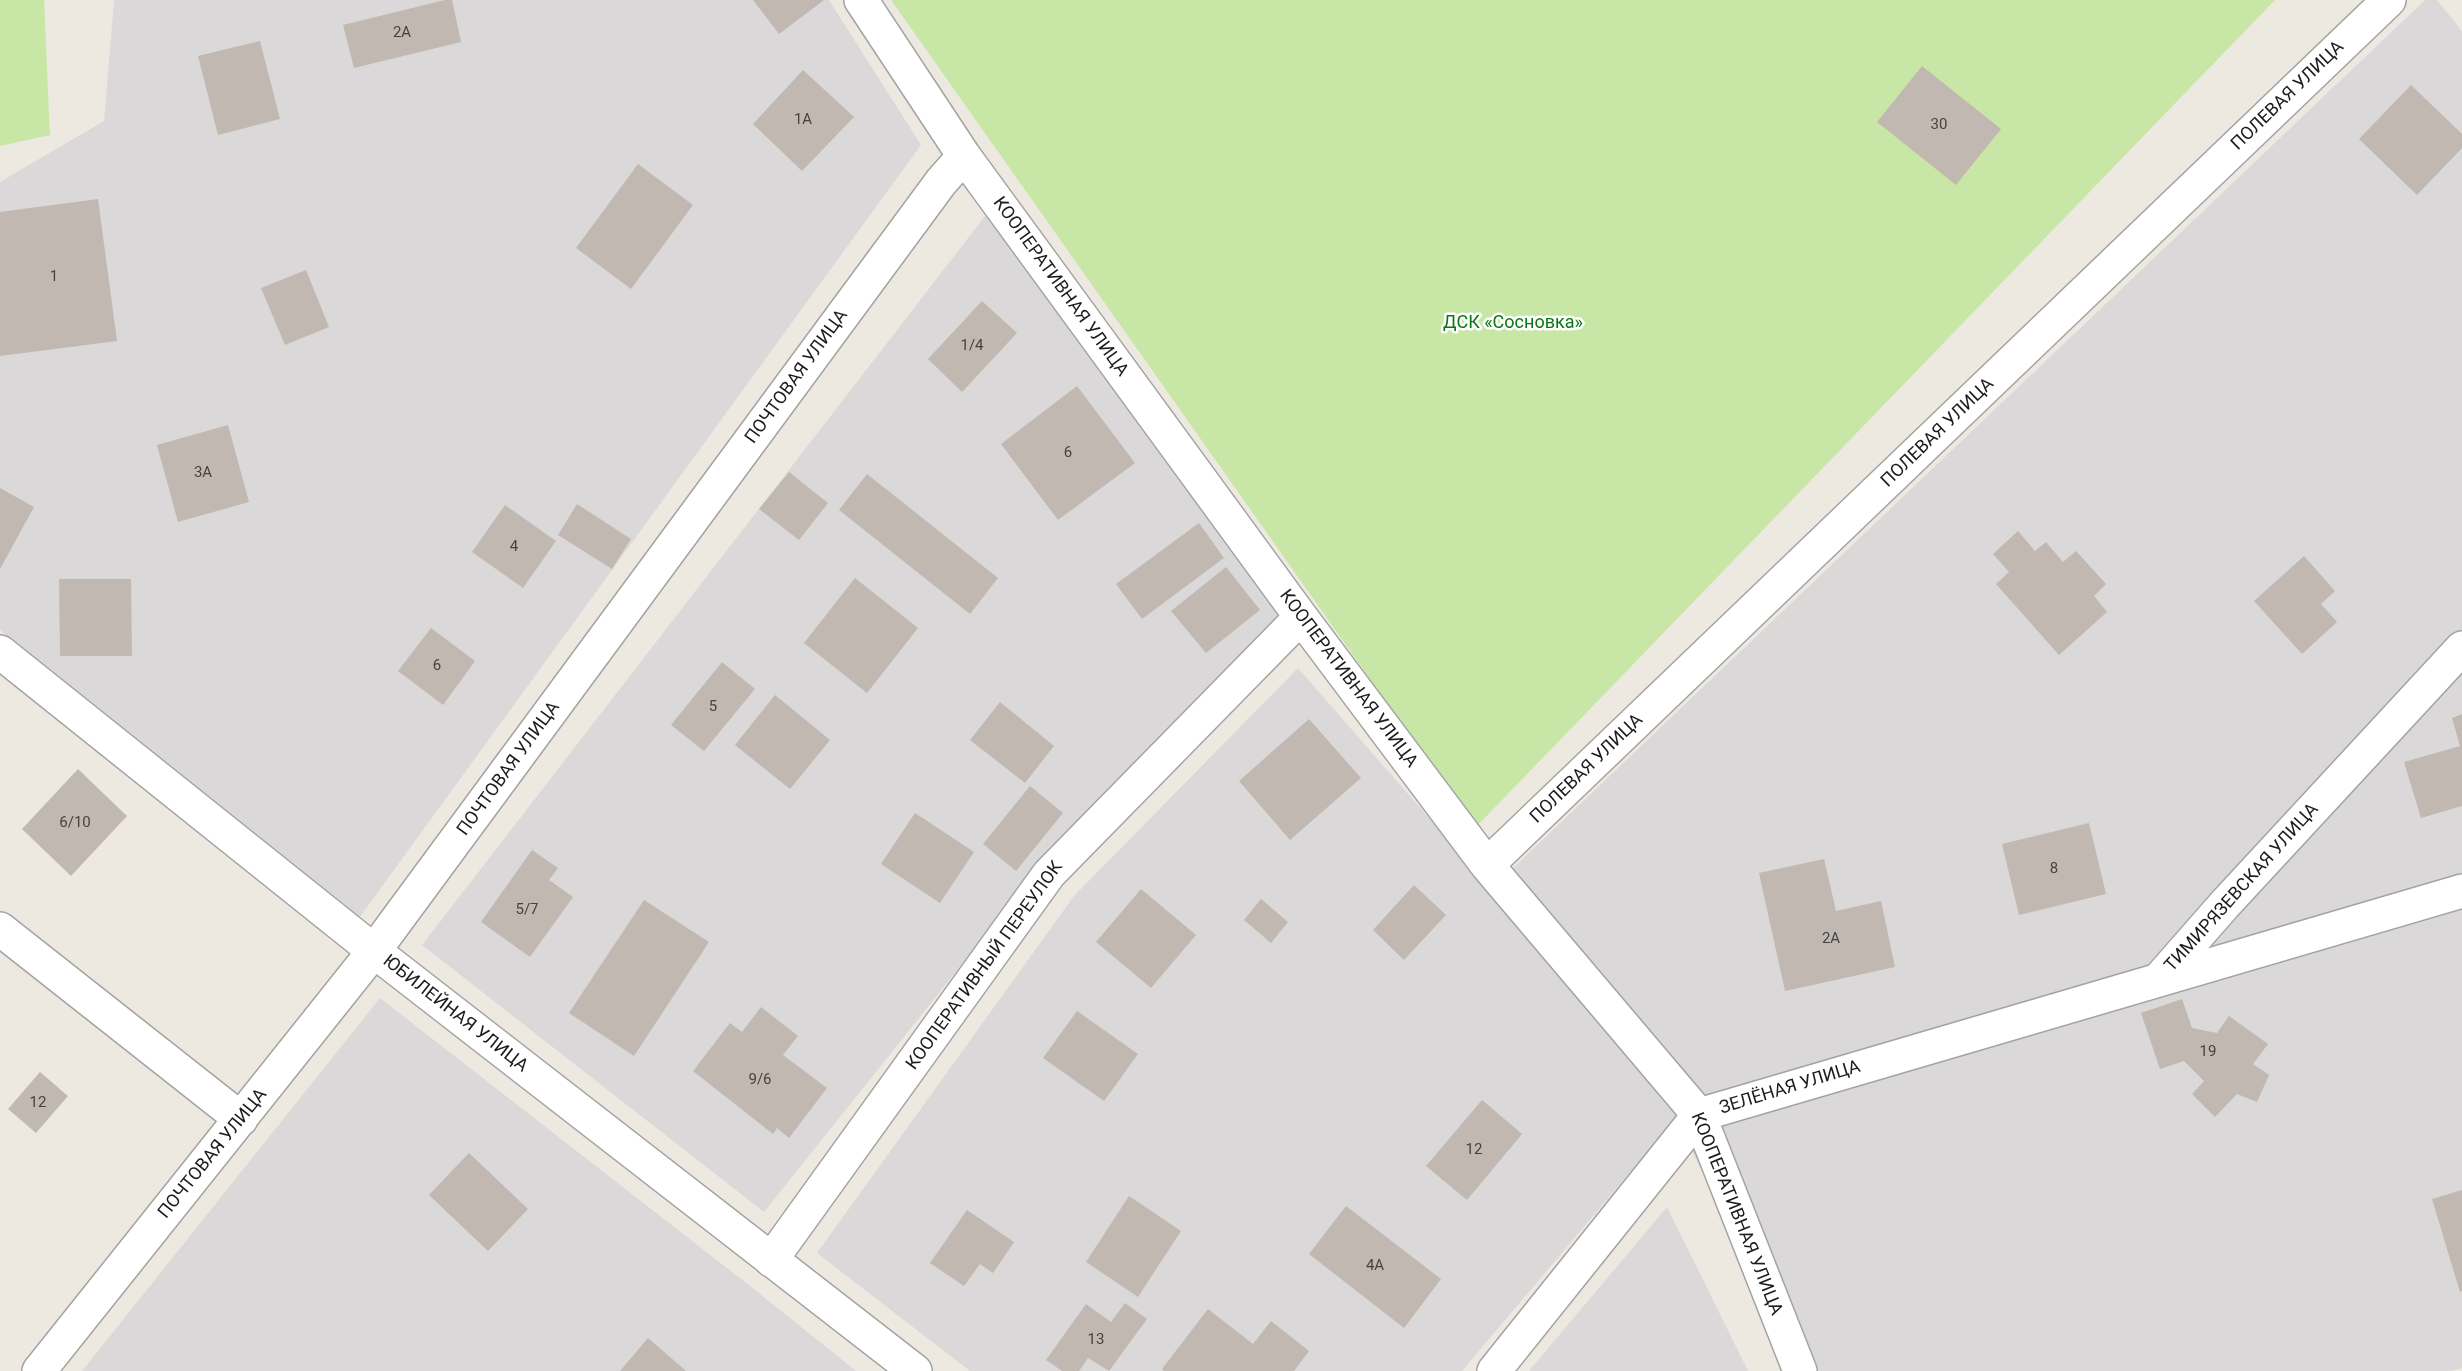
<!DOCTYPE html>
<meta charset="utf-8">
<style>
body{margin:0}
canvas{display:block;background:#ede9e1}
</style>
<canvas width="2462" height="1371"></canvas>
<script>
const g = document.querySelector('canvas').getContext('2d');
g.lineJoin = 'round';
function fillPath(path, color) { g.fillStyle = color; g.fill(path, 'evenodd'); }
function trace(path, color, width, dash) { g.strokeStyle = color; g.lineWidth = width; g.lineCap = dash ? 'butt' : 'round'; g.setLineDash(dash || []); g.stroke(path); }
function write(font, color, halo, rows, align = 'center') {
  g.font = font + ' Roboto,sans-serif'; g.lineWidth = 5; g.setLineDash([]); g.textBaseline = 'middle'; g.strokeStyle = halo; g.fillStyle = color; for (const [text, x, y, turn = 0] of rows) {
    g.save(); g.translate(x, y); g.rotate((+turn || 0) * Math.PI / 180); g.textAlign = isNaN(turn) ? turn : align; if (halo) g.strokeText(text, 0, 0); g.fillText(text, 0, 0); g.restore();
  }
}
fillPath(new Path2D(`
 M114,0H829L921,145L359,918L0,630V182L104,121Z
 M2425,0H2437L2462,31V1368L2451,1371H1806L1675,1119L1462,1371H970L817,1253L1074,896L1298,668L1491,889Z
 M989,211L1285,621L1042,864L764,1212L422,945Z
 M380,998L750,1286L856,1371H82Z
 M1667,1207L1748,1371H1529Z`), '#dad8d9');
fillPath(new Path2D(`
 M0,0H44L50,135L0,146Z
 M891,0H2275L1475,828Z`), '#c8e7a7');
fillPath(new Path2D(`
 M445,0H452L461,42L354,68L343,25Z
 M753,0H824L779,34Z
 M260,41L280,119L218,135L198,56Z
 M1922,66L2001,129L1956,185L1877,122Z
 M803,70L854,117L802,171L753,124Z
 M2411,85L2462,134V148L2417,195L2359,139Z
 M638,164L693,205L631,289L576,248Z
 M98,199L117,341L0,356V212Z
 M306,270L329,327L285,345L261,288Z
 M982,301L1017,333L962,392L928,359Z
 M1077,386L1135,463L1058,520L1001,444Z
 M228,425L249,502L178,522L157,445Z
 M789,472L828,503L799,540L759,509Z
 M867,474L998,578L970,614L839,510Z
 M0,488L34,507L0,569Z
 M577,504L631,539L612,569L558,535Z
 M505,505L556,541L523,588L472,552Z
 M1199,523L1224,558L1142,619L1116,584Z
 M2018,531L2035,551L2046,542L2063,562L2076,551L2106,584L2094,596L2107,612L2059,655L1996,584L2009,572L1993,554Z
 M2304,556L2335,591L2321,604L2337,622L2302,654L2254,601Z
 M1226,567L1260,610L1206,653L1171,611Z
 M855,578L918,628L867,693L804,643Z
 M59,579H131L132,656H60Z
 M431,628L475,661L443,705L398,671Z
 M722,662L755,689L704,751L671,725Z
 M775,695L830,740L790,789L735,745Z
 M1000,702L1054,746L1025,783L970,740Z
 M2462,714V806L2421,818L2404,762L2460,746L2452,718Z
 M1309,719L1361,778L1290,840L1239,781Z
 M78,769L127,816L71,876L22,829Z
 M1030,786L1063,813L1016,871L983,844Z
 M915,813L974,852L940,903L881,864Z
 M2089,823L2106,894L2019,915L2002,844Z
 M532,850L558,868L549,880L573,897L530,957L481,922Z
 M1824,859L1836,911L1881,901L1895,967L1785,991L1759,873Z
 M1414,885L1446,915L1404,960L1373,930Z
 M1141,889L1196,935L1151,988L1096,942Z
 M1261,899L1288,922L1271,943L1244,920Z
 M644,900L709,942L634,1056L569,1013Z
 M2182,999L2192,1028L2217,1033L2229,1016L2268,1044L2253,1064L2269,1075L2257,1102L2237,1094L2215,1117L2192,1094L2204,1081L2184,1061L2160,1069L2141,1013Z
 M761,1007L798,1036L783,1055L827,1088L789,1138L777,1128L773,1134L693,1071L730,1023L742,1032Z
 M1077,1011L1138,1054L1104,1101L1043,1058Z
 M40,1072L68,1096L36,1133L8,1109Z
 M1482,1100L1522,1134L1467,1200L1426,1166Z
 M469,1153L528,1209L488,1251L429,1195Z
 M2462,1190V1291L2460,1292L2432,1199Z
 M1129,1196L1181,1231L1138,1297L1086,1262Z
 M1346,1206L1441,1279L1404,1328L1309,1254Z
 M967,1210L1014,1242L993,1273L980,1264L964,1286L930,1263Z
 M1125,1303L1147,1319L1109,1371L1088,1358L1079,1371H1062L1046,1360L1086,1304L1111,1322Z
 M1208,1309L1253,1344L1271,1321L1309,1351L1294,1371H1164L1162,1369Z
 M648,1338L686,1371H620Z`), '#c1b8b1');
const minor = new Path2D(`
 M861,0L964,156L1301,617L1487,865L1699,1115L1800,1371
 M0,652L374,951L915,1371
 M1487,865L2389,0
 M0,929L241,1119
 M2161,977L2225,904L2462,648
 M771,1260L1049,874L1301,617
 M39,1371L374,951L941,182L964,156
 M1494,1371L1699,1115L2462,891`);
trace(minor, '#a3a3a3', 36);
trace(minor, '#fff', 33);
write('15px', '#454341', null, [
 ["2А",402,33],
 ["1А",803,120],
 ["30",1939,125],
 ["1",54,277],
 ["1/4",972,346],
 ["6",1068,453],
 ["3А",203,473],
 ["4",514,547],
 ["6",437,666],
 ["5",713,707],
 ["6/10",75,823],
 ["8",2054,869],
 ["5/7",527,910],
 ["2А",1831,939],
 ["19",2208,1052],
 ["9/6",760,1080],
 ["12",38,1103],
 ["12",1474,1150],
 ["4А",1375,1266],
 ["13",1096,1340]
]);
write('18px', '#1c1c1c', '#fff', [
 ["ПОЛЕВАЯ УЛИЦА",2288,96,-44],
 ["КООПЕРАТИВНАЯ УЛИЦА",1060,287,54],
 ["ПОЧТОВАЯ УЛИЦА",797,377,-54],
 ["ПОЛЕВАЯ УЛИЦА",1938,433,-44],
 ["КООПЕРАТИВНАЯ УЛИЦА",1348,679,53],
 ["ПОЧТОВАЯ УЛИЦА",509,769,-54],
 ["ПОЛЕВАЯ УЛИЦА",1587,769,-44],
 ["ТИМИРЯЗЕВСКАЯ УЛИЦА",2242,888,-48],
 ["КООПЕРАТИВНЫЙ ПЕРЕУЛОК",985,966,-54],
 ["ЮБИЛЕЙНАЯ УЛИЦА",455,1014,38],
 ["ЗЕЛЁНАЯ УЛИЦА",1790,1088,-17],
 ["ПОЧТОВАЯ УЛИЦА",213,1154,-51],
 ["КООПЕРАТИВНАЯ УЛИЦА",1736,1214,68]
]);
write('18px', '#0d7614', '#fff', [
 ["ДСК «Сосновка»",1513,323]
]);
</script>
